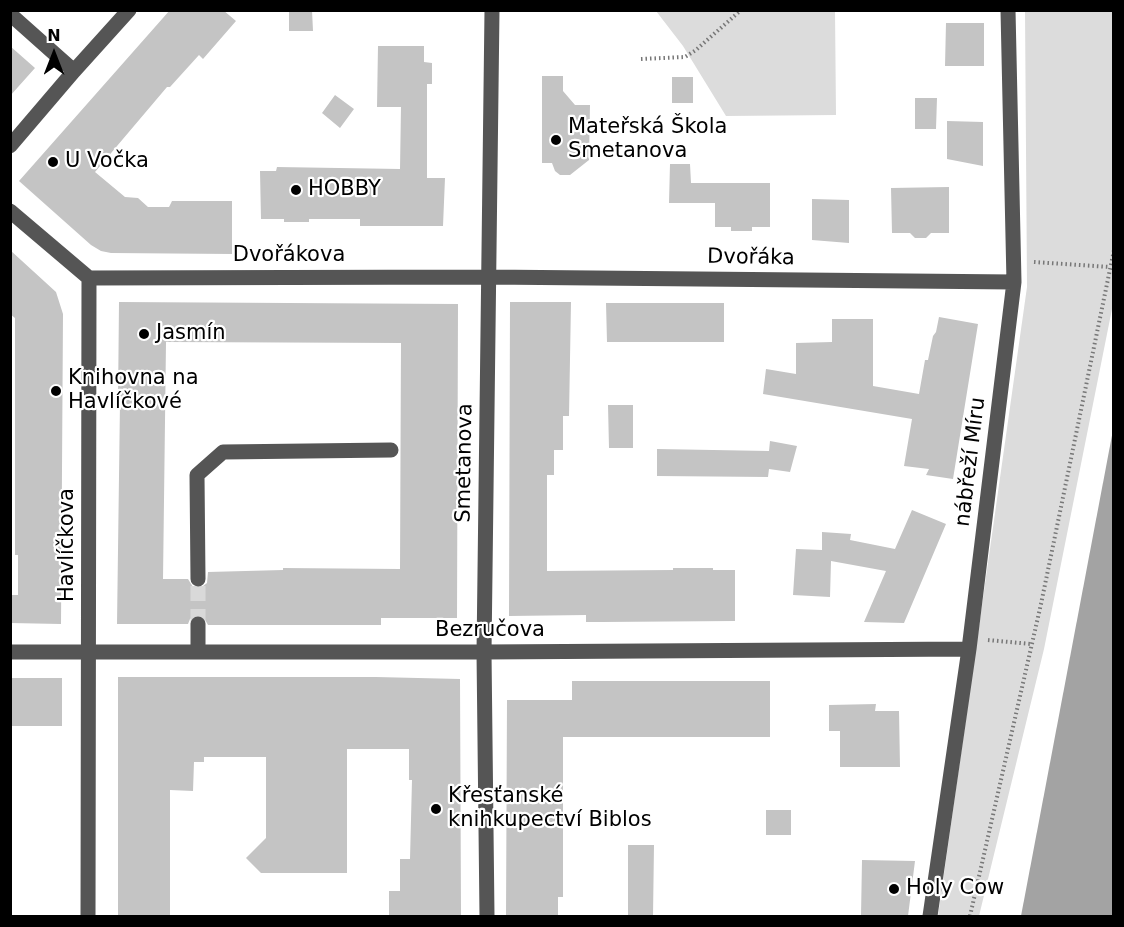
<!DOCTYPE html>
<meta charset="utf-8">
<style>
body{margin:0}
#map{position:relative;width:1124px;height:927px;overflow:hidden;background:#fff;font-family:"DejaVu Sans",sans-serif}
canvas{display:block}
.frame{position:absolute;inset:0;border:12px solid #000;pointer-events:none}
.north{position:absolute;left:24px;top:24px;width:60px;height:60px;-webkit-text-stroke:4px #fff;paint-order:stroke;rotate:0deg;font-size:16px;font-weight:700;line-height:24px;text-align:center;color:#000}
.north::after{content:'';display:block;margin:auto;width:21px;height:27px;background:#000;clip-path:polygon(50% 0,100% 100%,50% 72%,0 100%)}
</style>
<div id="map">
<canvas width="1124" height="927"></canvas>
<div class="frame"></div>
<div class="north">N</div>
</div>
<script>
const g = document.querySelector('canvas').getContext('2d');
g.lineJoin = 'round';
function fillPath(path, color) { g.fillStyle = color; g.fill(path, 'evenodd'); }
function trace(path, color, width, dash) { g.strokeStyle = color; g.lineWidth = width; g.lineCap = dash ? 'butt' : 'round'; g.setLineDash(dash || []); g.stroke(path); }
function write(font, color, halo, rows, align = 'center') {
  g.font = font + ' "DejaVu Sans",sans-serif'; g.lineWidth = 4.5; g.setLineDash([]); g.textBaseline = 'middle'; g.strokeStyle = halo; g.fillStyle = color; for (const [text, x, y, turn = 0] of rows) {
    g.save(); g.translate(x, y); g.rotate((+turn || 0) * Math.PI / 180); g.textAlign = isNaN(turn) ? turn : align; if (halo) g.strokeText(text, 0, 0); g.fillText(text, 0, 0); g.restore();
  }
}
fillPath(new Path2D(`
 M656,11H835L836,115L726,116L683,46Z
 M1025,11H1113V304L1044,649L979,916H938L1027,287Z`), '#dcdcdc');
fillPath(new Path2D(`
 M1113,430V916H1021Z`), '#a3a3a3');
fillPath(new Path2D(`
 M170,10H223L236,21L203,59L199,55L170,87H167L95,172L125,197L138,198L148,207H169L172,201H232V254L111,253L101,251L91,245L19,181Z
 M289,10H312L313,31H289Z
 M946,23H984V66H945Z
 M10,46L35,68L10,96Z
 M378,46H424V62L432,63V84H427V178H445L443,226H360V219H309V222H284V219H261L260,171H276L277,167L400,169L401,107H377Z
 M542,76H563V91L575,105H590L589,160L570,175H560L555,171L552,163H542Z
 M672,77H693V103H672Z
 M335,95L354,109L340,128L322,113Z
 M915,98H937L936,129H915Z
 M947,121L983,122V166L947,159Z
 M670,164H690L691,183H770V227H752V231H731V227H715V203H669Z
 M949,187V233H931L926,238H915L910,233H892L891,188Z
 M812,199L849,200V243L812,240Z
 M10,250L56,292L63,314L61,624L10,623V595H18V555H15V318L10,314Z
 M119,302L458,304L457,618H381V625H208L203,616L197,614L190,619L188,624H117L120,402H118ZM166,342L401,343L400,569L283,568V570L208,572L207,583L199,589L193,587L188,579H163Z
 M510,302H571L569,416H563V450H554V475H547V571L673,570V568H713V570H735V621L602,622H586V615L509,616Z
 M606,303H724V342H607Z
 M939,317L978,324L953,479L926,475L929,469L904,466L912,419L763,394L766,369L796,374V343L832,342V319H873V386L919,394L925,360H928L933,336L936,332Z
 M608,405H633V448H609Z
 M770,441L797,446L790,472L769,469L768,477L657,476V449L769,451Z
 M912,510L946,524L904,623L864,622L886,571L831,561L830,597L793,595L796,549L822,550V532L851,534L850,540L895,549Z
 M118,677H376L460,679L461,916H389V891H400V859H410L412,780H409V749H347V873H261L246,858L266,838V757H204V762H194L193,791L170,790V916H118Z
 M10,678H62V726H10Z
 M572,681H770V737H563V897H558V916H506L507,700H572Z
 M876,704L875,711H899L900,767H840V731H829V705Z
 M766,810H791V835H766Z
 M628,845H654L653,916H628Z
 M862,860L915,861L908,916H861Z`), '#c4c4c4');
trace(new Path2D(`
 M198,624V579`), '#d9d9d9', 15, [15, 8]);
trace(new Path2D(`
 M641,59L685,57L696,50L741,10
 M1034,262L1110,267
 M988,640L1031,644
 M970,916L1041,604L1114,250`), '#777', 4, [1.5, 3]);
trace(new Path2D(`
 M10,14L74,71
 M10,146L74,71L129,10
 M10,211L89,278L88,916
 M89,278L488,277L1014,282
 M198,579L197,475L223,452L391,450
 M198,624V652
 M10,652H484L969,649
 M487,916L484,652L492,10
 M930,916L969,649L1014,282L1008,10`), '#555', 15);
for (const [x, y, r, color] of [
 [556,140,6,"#000"],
 [53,162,6,"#000"],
 [296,190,6,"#000"],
 [144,334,6,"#000"],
 [56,391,6,"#000"],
 [436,809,6,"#000"],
 [894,889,6,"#000"]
]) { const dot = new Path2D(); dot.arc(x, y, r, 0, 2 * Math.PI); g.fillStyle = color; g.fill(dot); trace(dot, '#fff', 2); }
write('21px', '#000', '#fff', [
 ["Mateřská Škola",568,128],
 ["Smetanova",568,152],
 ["U Vočka",65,162],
 ["HOBBY",308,190],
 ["Jasmín",156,334],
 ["Knihovna na",68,379],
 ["Havlíčkové",68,403],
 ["Křesťanské",448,797],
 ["knihkupectví Biblos",448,821],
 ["Holy Cow",906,889]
], 'left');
write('21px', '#000', '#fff', [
 ["Dvořákova",289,256],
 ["Dvořáka",751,258,1],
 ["nábřeží Míru",971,462,-83],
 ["Smetanova",465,463,-89],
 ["Havlíčkova",68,545,-90],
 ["Bezručova",490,631]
]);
</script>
